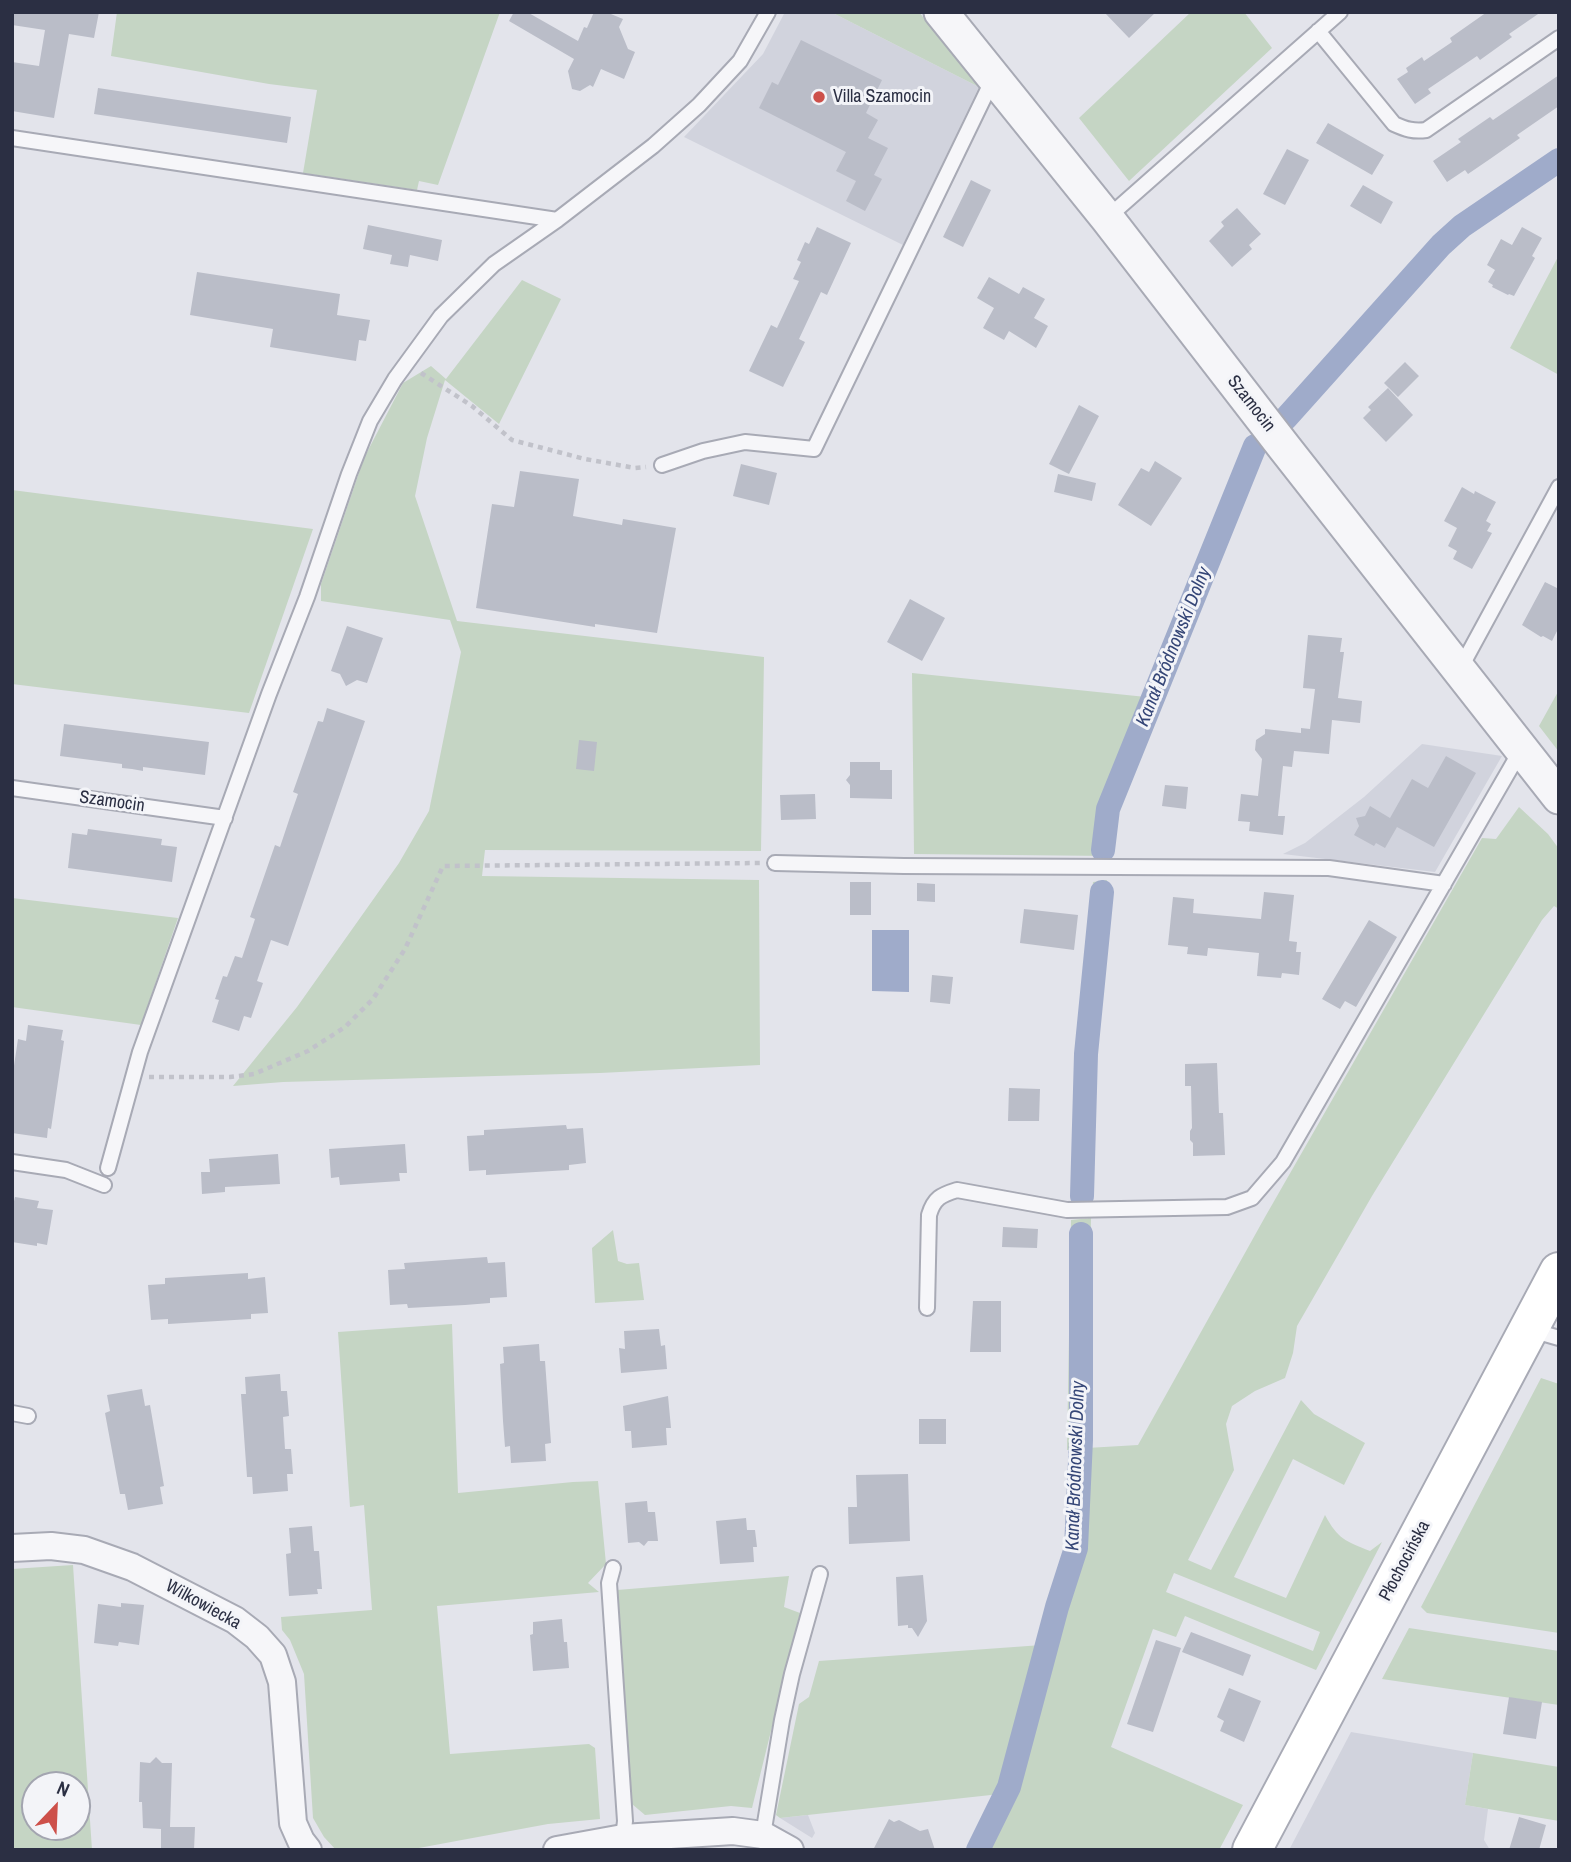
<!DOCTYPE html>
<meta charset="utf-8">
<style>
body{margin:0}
#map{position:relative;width:1571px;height:1862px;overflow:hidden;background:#e3e4eb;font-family:"Archivo Narrow",sans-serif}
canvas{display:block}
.frame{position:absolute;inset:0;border:14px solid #2b2f43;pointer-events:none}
.north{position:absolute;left:21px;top:1771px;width:70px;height:70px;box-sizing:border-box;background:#f3f4f8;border:2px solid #a3a5b0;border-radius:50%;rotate:23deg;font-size:19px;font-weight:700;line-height:28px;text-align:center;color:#2b2f43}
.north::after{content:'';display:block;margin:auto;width:24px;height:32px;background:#cd504a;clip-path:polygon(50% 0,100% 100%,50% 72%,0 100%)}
</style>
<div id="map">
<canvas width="1571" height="1862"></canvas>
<div class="frame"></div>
<div class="north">N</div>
</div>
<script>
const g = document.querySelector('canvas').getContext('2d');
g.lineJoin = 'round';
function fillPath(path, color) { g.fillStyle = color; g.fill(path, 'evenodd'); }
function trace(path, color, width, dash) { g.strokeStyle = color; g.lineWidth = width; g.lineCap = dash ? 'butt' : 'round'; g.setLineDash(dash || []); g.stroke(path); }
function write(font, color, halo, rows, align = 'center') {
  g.font = font + ' "Archivo Narrow",sans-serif'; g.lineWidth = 6; g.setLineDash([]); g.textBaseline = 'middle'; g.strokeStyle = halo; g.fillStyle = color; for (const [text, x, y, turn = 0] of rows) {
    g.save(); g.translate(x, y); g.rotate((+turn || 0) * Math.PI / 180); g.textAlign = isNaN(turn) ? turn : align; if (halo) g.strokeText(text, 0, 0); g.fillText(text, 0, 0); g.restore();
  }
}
fillPath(new Path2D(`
 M785,12H831L979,87L903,245L684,137L763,54Z
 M1422,744L1502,756L1435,872L1283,854L1305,843L1364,797Z
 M1351,1732L1473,1753L1465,1805L1488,1809L1484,1840L1490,1850H1289Z
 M808,1815L815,1833L812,1838L780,1818Z`), '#d1d3dd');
fillPath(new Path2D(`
 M117,12H500L438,185L419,181L417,190L303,173L317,90L269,84L111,56Z
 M831,12H919L979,87Z
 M1191,12H1244L1272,48L1129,181L1079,118Z
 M1559,153V166L1473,225L1454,241L1288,426L1279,417L1442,237L1457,224Z
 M1559,255V375L1510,348Z
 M522,280L561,299L499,424L445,380L427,438L415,496L457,621L764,657L761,851L485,850L482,876L759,880L760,1065L600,1073L283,1082L233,1086L297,1007L399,863L429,811L461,652L450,620L321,601V584L364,458L403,383L431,366L446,379Z
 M1259,429L1265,442L1114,810L1109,856L914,854L912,673L1146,697L1240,469Z
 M12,490L313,529L249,713L12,684Z
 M1559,690V752L1539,726Z
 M1519,807L1548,834L1559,849V909L1554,906L1542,920L1372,1196L1297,1326L1293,1353L1285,1378L1255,1391L1232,1406L1226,1424L1234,1470L1188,1560L1211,1570L1301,1400L1314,1414L1365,1443L1344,1485L1293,1459L1234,1577L1286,1598L1325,1515C1338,1539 1345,1541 1370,1551L1382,1542L1316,1670L1185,1616L1176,1637L1153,1629L1111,1747L1243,1805L1219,1850H972L1000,1794L780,1818L776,1815L799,1704L809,1697L819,1661L1042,1645L1067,1553L1073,1520L1074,1450H1067L1071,1220L1091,1218L1087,1448L1138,1445L1265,1217L1482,838L1496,839ZM1174,1573L1320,1632L1313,1651L1166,1592Z
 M1107,880L1092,1055L1091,1202L1075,1203L1080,1054L1093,882Z
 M12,898L178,918L141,1025L12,1007Z
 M613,1230L618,1261L627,1264L639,1263L644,1300L595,1303L592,1248Z
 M452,1324L458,1493L573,1482L598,1481L606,1564L588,1583L599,1592L437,1606L450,1754L589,1744L595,1748L600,1819L548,1824L408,1850H336L324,1837L313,1818L304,1674L290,1640L282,1630L281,1617L372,1610L364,1505L350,1507L338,1332Z
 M1541,1378L1559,1384V1633L1427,1613L1421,1607Z
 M73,1565L92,1850H12V1569ZM35,1785H77V1827H35Z
 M789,1576L784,1607L800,1613L752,1808L731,1806L645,1815L632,1804L617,1590Z
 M1409,1628L1559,1651V1705L1382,1679Z
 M1473,1753L1559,1767V1821L1465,1805Z`), '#c5d5c4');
fillPath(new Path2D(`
 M872,930H909V992L872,991Z`), '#9fabca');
trace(new Path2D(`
 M1286,418L1441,245L1462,226L1559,160
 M1103,850L1108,809L1255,446
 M1082,1196L1086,1054L1102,892
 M978,1850L1009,1787L1057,1607L1076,1548L1081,1440V1234`), '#9fabca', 24);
fillPath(new Path2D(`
 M12,12H99L94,38L69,34L54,118L12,111V62L39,66L45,30L12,25Z
 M514,12H527L578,41L584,27L587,28L594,12H606L623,19L619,27L628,49L635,52L624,79L601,69L593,87L590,85L580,91L572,89L568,71L574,59L509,21Z
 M1104,12H1156L1129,38Z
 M1487,12H1541L1509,34L1512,37L1480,60L1477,56L1428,89L1431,93L1415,104L1397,79L1408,72L1406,68L1422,57L1424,61L1452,42L1450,38Z
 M801,40L882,80L866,113L878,120L868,138L888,148L874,175L882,179L865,211L846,201L856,181L836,171L846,152L759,108L772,82L778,85Z
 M1559,75V106L1517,135L1520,138L1490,159L1468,174L1465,170L1447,182L1433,161L1461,142L1458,139L1490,117L1493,120Z
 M98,88L291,117L287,143L94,114Z
 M1328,123L1384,155L1372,175L1316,143Z
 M1287,149L1309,160L1285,205L1263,194Z
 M971,180L991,190L963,247L943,237Z
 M1363,185L1393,202L1381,224L1350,206Z
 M1237,208L1261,234L1249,245L1252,249L1232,267L1209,241L1224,226L1221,222Z
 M368,225L442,240L438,261L410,255L408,267L390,264L392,255L363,249Z
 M817,227L851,243L827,295L821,292L799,339L805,342L783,387L749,371L771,325L777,328L799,281L793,279L801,262L797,260L805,242L809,244Z
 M1522,227L1542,238L1532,256L1535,258L1514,296L1509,294L1508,295L1492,287L1493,285L1488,282L1495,270L1487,265L1501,239L1512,245Z
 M197,272L340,294L337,315L370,320L366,341L359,340L356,361L270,347L273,329L190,315Z
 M989,277L1019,294L1023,287L1045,299L1034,318L1048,326L1036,348L1009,331L1004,340L983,328L994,308L977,298Z
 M1405,362L1419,376L1398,397L1384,383Z
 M1388,388L1413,415L1386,442L1363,418L1371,410L1368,407Z
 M1079,405L1099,416L1069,474L1049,464Z
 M1155,461L1182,478L1151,526L1118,505L1141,468L1149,472Z
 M741,464L777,473L769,505L733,496Z
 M520,471L579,479L573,516L622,525L623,519L676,528L657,633L595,624V627L476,608L492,504L514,507Z
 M1058,474L1096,483L1092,501L1054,492Z
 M1462,487L1474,494L1475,491L1496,502L1486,521L1491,524L1487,531L1492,533L1472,569L1453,559L1457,551L1448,546L1457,528L1444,521Z
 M1545,582L1559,589V627L1552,641L1543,636L1541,637L1522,625Z
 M910,599L945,618L922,661L887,642Z
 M347,626L383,638L367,683L357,680L346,686L340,674L331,671Z
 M1308,635L1342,638L1340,652H1344L1338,698L1362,701L1360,723L1332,720L1329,754L1294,751L1292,767L1283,766L1278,816H1285L1283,835L1249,831L1250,822L1238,821L1241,794L1258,796L1262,759L1255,750L1256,740L1265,734V729L1301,733V728L1310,729L1315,689L1303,688Z
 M327,708L365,721L288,946L271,940L257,981L263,983L251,1018L244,1016L239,1031L212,1022L219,1000L215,999L223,976L227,977L235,956L242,958L255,919L250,917L275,845L280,847L290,817L298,794L293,792L318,721L323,722Z
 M64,724L209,742L205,775L143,767V771L132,769L122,768V764L60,756Z
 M579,740L597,742L594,771L576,769Z
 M1446,756L1476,773L1434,847L1397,827L1385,848L1376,843L1374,846L1354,835L1359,826L1356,818L1365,816L1370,806L1390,818L1412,779L1428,788Z
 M850,762H880V770H892V799L850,798V785L846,780L850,775Z
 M1165,785L1188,787L1186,809L1162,806Z
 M815,794L816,819L781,820L780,795Z
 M88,829L162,839L161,845L177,847L172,882L68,868L72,833L87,835Z
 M850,882H871V915H850Z
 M917,883L935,884V902L917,901Z
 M1264,892L1294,895L1289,941L1297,942L1296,952H1301L1299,975L1282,973L1281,978L1257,976L1259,953L1208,948L1207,956L1187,954L1188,947L1168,945L1173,897L1194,899L1193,913L1261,919Z
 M1024,909L1078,915L1074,950L1020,943Z
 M1369,920L1397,937L1356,1007L1345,1001L1340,1009L1322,999Z
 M932,975L953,977L950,1004L930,1002Z
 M28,1025L63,1030L61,1040L64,1041L55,1102L51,1129L48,1128L47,1138L12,1133V1079L18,1039L26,1041Z
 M1217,1063L1219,1113H1223L1225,1155L1193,1156V1143L1190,1140V1131L1192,1128L1191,1086H1185V1064Z
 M1009,1088L1040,1089L1039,1121H1008Z
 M566,1125L567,1129L583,1128L586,1163L569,1165V1170L486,1175V1170L469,1171L467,1136L484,1135V1130Z
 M405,1144L407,1173H399L400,1181L340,1185L339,1177L331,1178L329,1149Z
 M278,1154L280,1184L225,1187V1192L202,1194L201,1172H210L209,1159Z
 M15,1197L39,1201L37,1208L53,1210L47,1245L37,1243V1246L12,1242V1210Z
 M1003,1227L1038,1229L1037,1248L1002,1247Z
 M487,1257L488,1263L505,1262L507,1297L490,1298V1303L465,1305L408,1308L407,1304L390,1305L388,1270L405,1269L404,1263Z
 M248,1273V1279L265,1277L268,1313L251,1314V1319L168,1324V1319L151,1320L148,1285L165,1284V1278Z
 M973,1301H1001V1352H970Z
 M659,1329L661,1346L665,1345L667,1369L621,1373L619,1348L625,1349L624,1331Z
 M539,1344L540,1361H545L551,1443L545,1444L546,1461L511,1463L510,1446L505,1447L503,1421L500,1364L504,1363L503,1347Z
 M280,1374L281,1391H287L289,1416L283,1417L285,1449H291L293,1474H287L288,1491L253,1494L252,1477H247L241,1394H246L245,1377Z
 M142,1389L145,1406L150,1405L164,1486L160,1487L163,1504L128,1510L125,1494H120L105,1413L110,1411L107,1395Z
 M668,1396L671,1428H666L667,1445L632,1448L631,1431H625L623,1406Z
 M919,1419H946V1444H919Z
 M908,1474L910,1541L849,1544L848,1507H857L856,1475Z
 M647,1501L648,1512H655L658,1541H648L644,1546L639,1542L628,1543L625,1503Z
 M746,1518L747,1530H755L757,1547H753L754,1562L720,1564L716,1521Z
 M312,1526L314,1551H319L322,1589H317L318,1594L289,1596L286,1554L291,1553L289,1528Z
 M923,1575L927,1621L918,1637L912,1628H908V1625L898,1626L896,1577Z
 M121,1603L144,1605L139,1645L119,1642L118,1646L94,1643L98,1604L121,1607Z
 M562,1619L564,1642H567L569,1668L533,1671L530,1635L533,1634V1622Z
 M1191,1632L1251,1655L1243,1676L1182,1652Z
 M1156,1640L1181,1648L1153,1732L1127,1724Z
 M1229,1688L1261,1701L1244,1742L1220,1731L1224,1721L1217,1717Z
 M1509,1697L1542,1702L1536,1739L1503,1734Z
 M156,1757L162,1763H172L170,1827H195L194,1850H161V1829L143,1828L142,1802H139L140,1762L150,1763Z
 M1519,1817L1546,1825L1539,1850H1509Z
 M889,1819L894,1822L899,1820L920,1831L928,1829L935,1850H873Z`), '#babdc8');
const service = new Path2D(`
 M1318,31L1394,124C1405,129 1414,132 1426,130L1559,38
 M12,138L557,220
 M1107,218L1340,12
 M662,465L703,451L745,442L814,449L993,79
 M1460,669L1559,487
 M12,788L225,818
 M775,863L904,866L1329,868L1444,884
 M12,1162L66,1170L104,1185
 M108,1168L140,1052L269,694L307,597L349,474L370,421L395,379L441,316L494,264L557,220L653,146L699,105L740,61L768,12
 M927,1308L929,1215C934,1198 941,1195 957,1190L1067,1210L1227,1207L1252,1198L1283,1162L1521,750
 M1531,1330L1559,1338
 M12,1413L28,1416
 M613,1568L609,1583L625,1821L623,1838
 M763,1835L782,1720L792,1674L820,1574`);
const minor = new Path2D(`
 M12,1548L51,1546L84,1550L132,1567L235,1620L257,1637L273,1655L282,1682L293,1823L301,1841L308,1850
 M557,1850L623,1838L733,1831L763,1835L790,1850`);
const tertiary = new Path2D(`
 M941,12L1107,218L1284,447L1559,797`);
const secondary = new Path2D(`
 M1252,1850L1559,1272`);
trace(service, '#a8aab5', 18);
trace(minor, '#a8aab5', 30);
trace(tertiary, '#a8aab5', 37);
trace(secondary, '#a8aab5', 42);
trace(new Path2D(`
 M421,373L472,406L512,440L585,459L635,468L646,467
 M149,1077H230L254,1074L308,1051L345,1027L373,999L405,949L443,866L760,863`), '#c1c2ca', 4.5, [5, 5]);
trace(service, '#f6f6f9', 14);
trace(minor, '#f6f6f9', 26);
trace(tertiary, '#f6f6f9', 33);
trace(secondary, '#fff', 38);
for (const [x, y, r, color] of [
 [819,97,7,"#cd504a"]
]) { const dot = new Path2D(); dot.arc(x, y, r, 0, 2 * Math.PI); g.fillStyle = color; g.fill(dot); trace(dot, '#f3f4f8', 2.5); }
write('18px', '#2b2f43', '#f3f4f8', [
 ["Villa Szamocin",833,97]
], 'left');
write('18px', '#2b2f43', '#f3f4f8', [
 ["Szamocin",1251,404,52],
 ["Szamocin",112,802,8],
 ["Płochocińska",1405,1561,-62],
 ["Wilkowiecka",203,1605,29]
]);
write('italic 19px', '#354677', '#f3f4f8', [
 ["Kanał Bródnowski Dolny",1174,647,-68],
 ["Kanał Bródnowski Dolny",1076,1466,-88]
]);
</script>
